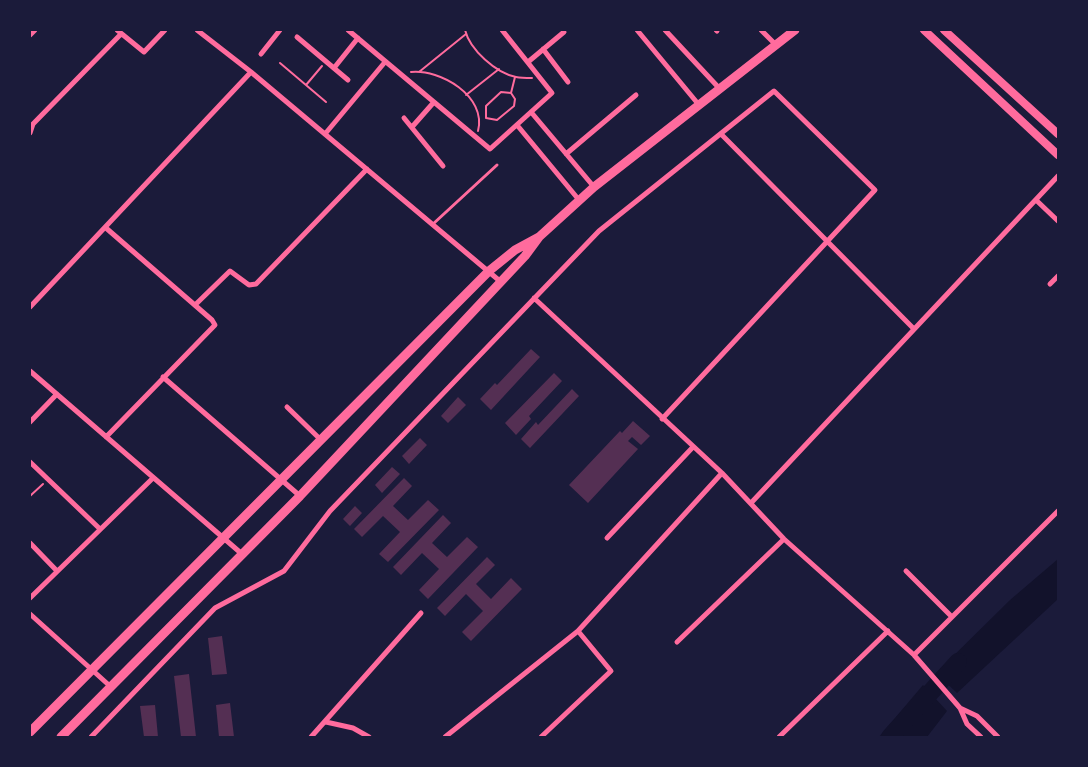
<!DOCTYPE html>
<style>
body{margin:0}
#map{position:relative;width:1088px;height:767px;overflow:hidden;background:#1b1b3a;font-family:Signika,sans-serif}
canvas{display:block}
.frame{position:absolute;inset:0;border:31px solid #1b1b3a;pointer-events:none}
</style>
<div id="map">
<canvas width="1088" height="767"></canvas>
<div class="frame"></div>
</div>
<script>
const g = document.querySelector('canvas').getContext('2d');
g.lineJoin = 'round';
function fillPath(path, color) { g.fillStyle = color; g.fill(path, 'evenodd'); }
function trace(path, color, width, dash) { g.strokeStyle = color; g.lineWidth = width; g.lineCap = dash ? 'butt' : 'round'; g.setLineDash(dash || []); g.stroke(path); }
fillPath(new Path2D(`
 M1058,559V599L957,693L936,673L1010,600Z
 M923,685L947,711L927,737H879Z`), '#12122b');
trace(new Path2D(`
 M890,737L958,662`), '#12122b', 18);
fillPath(new Path2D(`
 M531,349L540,357L491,410L480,399L495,383L497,385Z
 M554,373L562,381L529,416L531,419L516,435L505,423Z
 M572,389L579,396L530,448L521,439L536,422L538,425Z
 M458,397L466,405L448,423L441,416Z
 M633,421L650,436L641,445L632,437L628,441L638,449L588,503L569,485L620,431L622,433Z
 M420,438L427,445L409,464L402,456Z
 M392,467L400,474L382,493L375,485Z
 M404,478L412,486L393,506L408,520L428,500L439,510L388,562L379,554L400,532L383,516L362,537L354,529Z
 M355,506L362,513L350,526L343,519Z
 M443,515L451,523L432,543L447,557L467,537L478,547L428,599L419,590L439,569L422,553L401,575L393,567Z
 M487,557L495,565L476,584L491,599L511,578L522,589L471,641L462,632L483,611L466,594L445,616L437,608Z
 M222,636L227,674L212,675L208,638Z
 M189,674L196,737H181L174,676Z
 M230,703L234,737H219L216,705Z
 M155,705L158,737H144L140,706Z`), '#542f53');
trace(new Path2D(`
 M465,30C470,50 496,73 516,77C521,78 527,78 532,78
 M280,63L326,102
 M411,72C440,69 487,96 478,131
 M419,72L466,34
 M306,85L322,66
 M511,93L515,99L514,106L497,120L486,118V106L501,92L511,93L515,77
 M466,95L499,69
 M30,496L43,484`), '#ff6b9d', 2);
trace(new Path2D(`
 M433,224L497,165`), '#ff6b9d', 3);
trace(new Path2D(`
 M117,30L144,52L165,30
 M197,30L251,72L501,282
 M348,30L490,149L552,93L502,30
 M637,30L699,105
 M665,30L719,88
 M716,30L717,31
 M761,30L776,45
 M30,35L35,30
 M297,37L348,80
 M543,49L568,82
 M261,54L280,30
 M528,62L564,32
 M334,68L358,38
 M531,112L594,187
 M404,118L443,166
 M33,124L121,34
 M517,125L579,200
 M412,127L434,102
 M30,133L33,124L30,125
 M325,134L385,62
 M721,134L914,329
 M566,154L636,95
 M1036,200L1058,221
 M1050,284L1058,276
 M534,298L722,473L784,539L914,655L960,708L967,724L981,737
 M195,305L230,271L249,285L256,284L367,169
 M30,307L251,72
 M30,371L242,554
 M163,377L300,496
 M287,407L321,440
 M30,422L57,394
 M106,437L215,325L212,320L106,228
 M30,462L100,529
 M751,503L1058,176
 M607,538L693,447
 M30,543L57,571
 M906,571L952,617
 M30,598L153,478
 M30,614L111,687
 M677,642L784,539
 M914,655L1058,511
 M960,708L977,716L998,737
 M326,722L353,728L369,737
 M91,737L215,608L284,571L330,511L599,231L774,91L875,190L662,419
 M311,737L421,613
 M445,737L578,631L722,473
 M541,737L611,671L578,631
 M779,737L888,631`), '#ff6b9d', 5);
trace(new Path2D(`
 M924,30L1058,155
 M944,30L1058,134`), '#ff6b9d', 8);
trace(new Path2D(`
 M30,732L489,271L515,250L539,237L594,187L795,30
 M61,737L300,496L525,256L539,237`), '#ff6b9d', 9);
</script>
